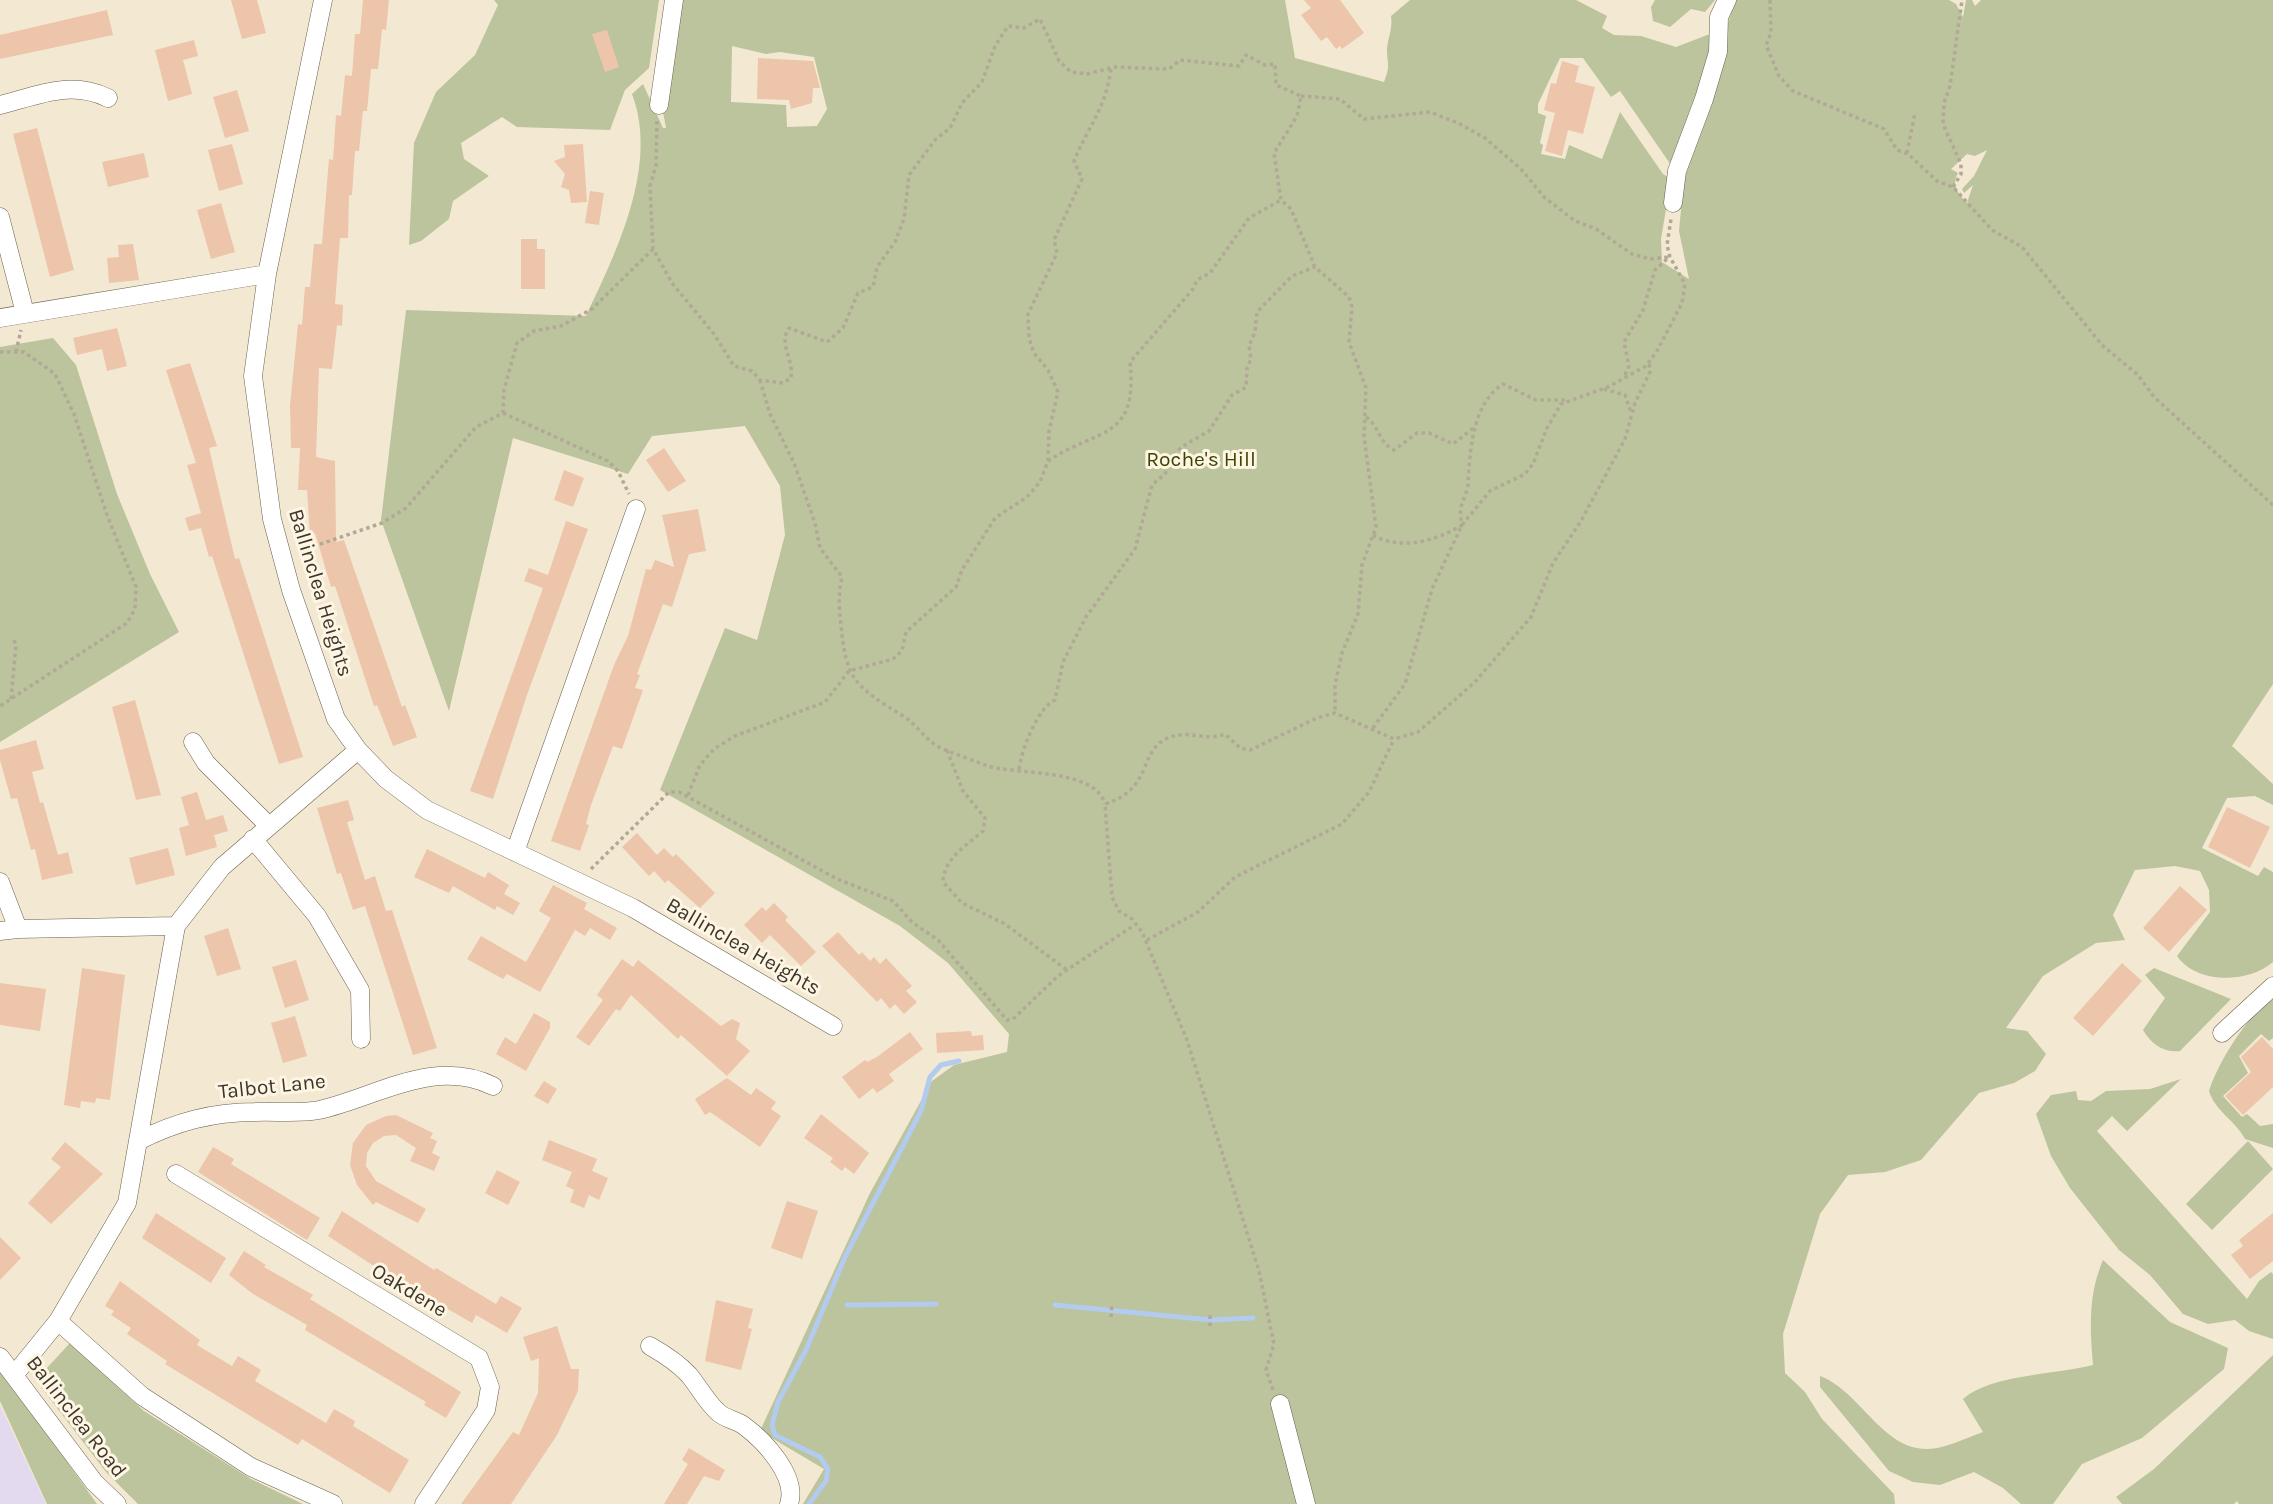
<!DOCTYPE html>
<style>
body{margin:0}
canvas{display:block;background:#f3e8d1}
</style>
<canvas width="2273" height="1504"></canvas>
<script>
const g = document.querySelector('canvas').getContext('2d');
g.lineJoin = 'round';
function fillPath(path, color) { g.fillStyle = color; g.fill(path, 'evenodd'); }
function trace(path, color, width, dash) { g.strokeStyle = color; g.lineWidth = width; g.lineCap = dash ? 'butt' : 'round'; g.setLineDash(dash || []); g.stroke(path); }
function write(font, color, halo, rows, align = 'center') {
  g.font = font + ' Karla,sans-serif'; g.lineWidth = 6; g.setLineDash([]); g.textBaseline = 'middle'; g.strokeStyle = halo; g.fillStyle = color; for (const [text, x, y, turn = 0] of rows) {
    g.save(); g.translate(x, y); g.rotate((+turn || 0) * Math.PI / 180); g.textAlign = isNaN(turn) ? turn : align; if (halo) g.strokeText(text, 0, 0); g.fillText(text, 0, 0); g.restore();
  }
}
fillPath(new Path2D(`
 M0,1405L46,1504H0Z`), '#e4daef');
fillPath(new Path2D(`
 M494,0H659L649,68L625,90L610,130L517,127L502,117L461,143L464,159L489,176L453,201L449,219L421,241L409,245L414,143L436,92L475,55L498,5Z
 M681,0H1285L1295,58L1384,82C1391,65 1387,65 1387,49C1388,37 1393,28 1391,16L1410,0H1576L1607,16L1602,28L1614,35L1641,36L1676,47L1715,32L1714,49L1673,168L1620,91L1611,97L1583,58H1560L1538,104V113L1546,116L1540,143L1543,145L1541,154L1565,159L1569,145L1602,159L1620,112L1663,174L1671,179L1661,239L1662,262L1689,279L1679,231L1685,168L1735,0H1949L1956,4L1963,17L1966,0H1972L1975,6L1981,0H2273V684L2232,746L2273,784V805L2255,796L2227,798L2202,848L2258,876L2264,867L2273,872V962C2249,983 2197,985 2177,956L2210,912L2209,890L2200,871L2175,866L2135,870L2113,915L2125,940L2096,943L2043,976L2006,1028L2027,1031L2046,1054L2035,1071L2014,1083L1979,1093L1921,1160L1885,1172L1848,1175L1820,1214L1783,1334L1785,1373L1805,1392L1822,1419L1894,1494L1895,1504H803L824,1469L760,1431L870,1193L932,1081L954,1065L1007,1052L1009,1034L948,963L900,926L660,790L725,628L757,640L785,535L780,486L745,426L652,436L628,474L513,438L449,711L381,520L406,310L586,316C617,251 659,165 632,94L643,84L663,128H666L663,112ZM732,46L766,54L780,52L814,57L827,109L817,126L787,127L786,105L731,102ZM1987,150L1974,176L1962,189L1964,193L1973,185L1967,203C1958,193 1951,185 1958,173L1951,169L1967,154L1975,156Z
 M1655,0H1715L1705,12L1691,9L1670,27L1653,21L1651,7Z
 M53,338L76,365L117,494L150,574L179,632L0,742V347Z
 M2154,968L2231,999L2180,1051C2164,1053 2151,1044 2143,1030L2165,998L2145,975Z
 M2273,999V1038L2269,1041L2261,1034L2239,1056L2248,1073L2223,1096L2242,1117L2247,1114L2260,1126L2273,1124V1148L2245,1139C2235,1120 2215,1111 2209,1091C2218,1063 2248,1013 2273,999Z
 M2181,1079L2127,1131L2112,1116L2097,1131L2247,1299L2259,1281L2271,1272L2273,1274V1339L2249,1331L2235,1320L2208,1324L2183,1314L2150,1275L2119,1250L2070,1188L2051,1156L2036,1114L2051,1095L2076,1091L2078,1100L2091,1101L2106,1091L2150,1089Z
 M2248,1141L2273,1169L2212,1230L2186,1204Z
 M2103,1260L2170,1322L2228,1348L2224,1369L2142,1438L2082,1464L2053,1504H2021L2003,1488L1974,1472L1940,1485L1913,1482L1889,1471L1820,1387V1376C1863,1392 1885,1458 1937,1448C1952,1445 1969,1437 1983,1432L1963,1399C1992,1374 2054,1375 2093,1365C2090,1328 2088,1295 2103,1260Z
 M70,1343L144,1411L251,1479L303,1504H138L106,1472L41,1387L46,1369Z
 M2273,1355V1504H2239L2237,1501L2234,1504H2122L2116,1497L2154,1469Z
 M0,1368L97,1504H47L0,1401Z`), '#bbc49d');
trace(new Path2D(`
 M847,1305L936,1304
 M1055,1305L1211,1320L1253,1318
 M809,1504L826,1481L828,1469L820,1457L775,1435L772,1425L778,1402L806,1350L845,1257L921,1111L930,1077L941,1065L959,1061`), '#b2cbef', 5);
fillPath(new Path2D(`
 M231,0H257L266,33L242,39Z
 M363,0H389L386,30L382,29L378,69H371L367,111H363L359,151H355L352,195H349L348,238H340L335,304L343,305L342,326L337,325L332,369L319,368L316,457L335,461L336,542L344,540L402,707L405,705L417,737L393,746L377,705L374,706L335,586L331,587L315,533L310,534L307,490H298L300,448H291L290,405L298,324L302,325L305,287H310L314,244H322L329,159L333,160L336,115L341,116L345,75L352,76L355,34H360Z
 M1304,0H1340L1364,33L1342,49L1340,46L1336,49L1327,37L1321,41L1301,15L1311,8Z
 M107,10L113,35L0,59V35Z
 M607,30L619,67L605,72L592,34Z
 M194,40L198,56L183,60L192,94L168,101L155,50Z
 M758,58L813,61L820,88H813L812,103L791,109L789,100L757,99Z
 M1562,61L1579,66L1575,82L1595,87L1583,134L1568,130L1562,156L1545,151L1555,113L1544,110L1551,83L1556,84Z
 M237,90L249,131L225,138L213,97Z
 M37,128L74,270L50,277L13,134Z
 M232,144L243,184L219,191L208,150Z
 M583,144L587,202L571,203L569,190L561,187L565,174L554,161L565,157L564,145Z
 M144,153L149,177L108,187L102,162Z
 M590,191L604,193L599,225L585,223Z
 M221,203L235,252L211,259L197,210Z
 M521,239H537V249H545V289H521Z
 M133,244L139,280L109,283L107,258L119,257L118,245Z
 M117,328L127,366L107,371L102,349L77,355L73,338Z
 M190,363L217,446L209,448L235,559L239,558L303,757L279,764L212,556L209,557L201,528L189,531L185,518L201,513L187,465L196,463L166,370Z
 M664,448L686,481L668,492L646,460Z
 M564,470L584,478L573,507L554,500Z
 M698,509L706,551L689,554L672,607L663,604L637,674L640,675L635,688L643,690L622,749L613,746L591,805L586,824L589,825L580,851L551,841L614,665L628,636L646,569L651,570L655,560L674,567L662,515Z
 M566,521L588,529L527,695L493,799L470,791L543,588L524,581L529,568L548,575Z
 M135,700L161,795L136,800L112,707Z
 M36,740L44,769L32,772L40,803L43,802L58,855L68,852L73,873L42,880L35,849L31,850L17,798L11,799L0,760V750Z
 M197,792L206,820L223,815L228,831L214,835L217,847L186,856L179,828L189,825L181,797Z
 M348,800L354,820L347,822L365,880L375,876L386,911L392,910L437,1048L413,1055L365,906L353,910L341,873L337,874L317,808Z
 M2227,807L2270,827L2250,868L2208,847Z
 M637,833L657,855L664,848L673,857L676,854L715,893L700,908L668,880L665,883L654,871L649,876L622,847Z
 M168,848L175,875L136,885L129,858Z
 M427,849L485,878L488,872L509,885L504,894L520,903L513,915L497,906L495,910L453,886L449,893L414,877Z
 M553,885L587,903L584,909L617,928L610,940L590,928L585,936L575,930L540,992L507,974L503,979L467,959L481,936L526,962L551,918L539,911Z
 M2180,886L2207,910L2169,952L2143,928Z
 M774,903L788,917L785,920L816,952L801,966L770,935L762,943L744,925L762,907L766,911Z
 M228,928L241,969L217,976L204,936Z
 M838,932L859,955L862,952L870,961L874,957L880,964L886,958L912,986L906,991L917,1002L904,1014L895,1004L890,1009L881,998L877,1002L822,946Z
 M622,959L633,967L638,960L721,1026L732,1019L740,1023L736,1039L750,1051L727,1076L681,1035L678,1039L631,995L620,1011L616,1009L589,1046L576,1037L603,1000L597,995Z
 M296,960L309,1000L285,1008L272,967Z
 M2122,963L2142,981L2093,1036L2073,1018Z
 M82,968L125,975L110,1100L96,1098L95,1103L81,1101L80,1108L64,1105Z
 M0,983L46,989L40,1031L0,1025Z
 M534,1013L550,1022V1028L526,1071L496,1054L505,1037L516,1044Z
 M295,1016L307,1056L283,1063L271,1023Z
 M971,1031L972,1036L983,1035L984,1050L937,1053L936,1033Z
 M910,1032L923,1049L889,1074L894,1081L877,1093L873,1088L859,1099L842,1077L865,1060L867,1062L877,1057Z
 M2262,1037L2273,1049V1087L2243,1115L2225,1096L2251,1072L2241,1057Z
 M727,1078L751,1095L756,1088L776,1102L771,1109L781,1116L760,1147L710,1112L705,1115L695,1099Z
 M544,1081L557,1089L548,1104L534,1096Z
 M821,1114L869,1153L854,1174L845,1167L842,1171L830,1162L833,1158L804,1138Z
 M396,1115L433,1133L430,1138L437,1141L432,1153L440,1157L434,1171L410,1161L416,1148L396,1135L384,1136L373,1143L367,1153L366,1166L376,1181L426,1209L418,1223L376,1202L373,1205L357,1185L350,1165L353,1143L366,1125L386,1116Z
 M549,1140L597,1159L592,1171L608,1178L599,1200L589,1195L584,1208L570,1202L574,1190L566,1186L572,1172L542,1160Z
 M65,1142L103,1174L51,1224L28,1203L61,1167L51,1159Z
 M213,1147L234,1159L231,1164L320,1218L307,1240L198,1172Z
 M497,1170L520,1182L508,1205L485,1193Z
 M787,1201L818,1211L802,1259L771,1248Z
 M342,1211L434,1270L436,1268L496,1304L501,1296L522,1308L507,1333L476,1315L472,1323L410,1287L409,1289L328,1236Z
 M156,1213L226,1258L211,1283L142,1238Z
 M2273,1213V1261L2250,1279L2231,1255L2243,1246L2239,1240Z
 M0,1237L21,1258L0,1280Z
 M244,1251L266,1265L264,1267L313,1295L310,1299L461,1392L446,1418L424,1405L426,1402L305,1330L307,1325L253,1294L229,1275Z
 M120,1281L200,1340L197,1345L232,1366L238,1356L261,1370L255,1381L326,1423L334,1409L355,1421L353,1426L409,1460L390,1493L302,1439L298,1445L165,1364L167,1361L127,1334L131,1328L111,1315L114,1311L105,1306Z
 M716,1300L753,1309L748,1328L752,1329L741,1370L705,1361Z
 M557,1326L571,1369H579L578,1391L557,1435L511,1504H461L513,1432L519,1435L538,1393L539,1358L531,1361L523,1337Z
 M689,1448L725,1470L719,1481L704,1476L687,1504H664L688,1464L682,1460Z`), '#ecc5ab');
const minor = new Path2D(`
 M323,0L267,274L253,376L272,519L291,590L336,719L358,750L386,779L427,810L633,908L833,1026
 M0,105C39,95 70,80 108,98
 M659,105L674,0
 M1673,203L1677,171L1704,99L1718,52L1719,17L1727,0
 M0,217L25,313
 M0,318L267,274
 M193,742L206,763L268,825
 M253,839L317,916L360,990L361,1039
 M515,852L636,509
 M0,882L18,929L176,926
 M0,931L18,929
 M2222,1033L2273,986
 M138,1141C176,1122 212,1112 255,1112C276,1111 298,1114 319,1110C377,1097 434,1057 493,1086
 M176,1174L479,1358L490,1387L486,1410L424,1504
 M58,1321L142,1396L251,1467L333,1504
 M650,1346C664,1354 678,1363 689,1375C699,1387 707,1403 719,1413C726,1419 736,1420 743,1425C765,1441 798,1477 789,1504
 M0,1357L94,1482L117,1504
 M15,1374L58,1321L127,1203L176,926L222,867L358,750
 M1280,1404L1306,1504`);
trace(minor, '#6b614e', 19);
trace(new Path2D(`
 M1770,0L1771,33L1766,45L1779,76L1793,91L1884,129L1897,150L1908,154L1937,181L1953,187L1992,230L2022,247L2102,345L2138,375L2154,397L2273,505
 M1301,96L1340,99L1364,119L1430,112L1458,123L1485,138L1521,169L1544,197L1575,221L1596,229L1632,254L1650,259L1669,257
 M657,121L656,165L650,186L653,249L672,283L714,334L734,366L752,371L760,380L783,383L791,378C794,359 778,344 789,328L827,342L843,328L858,293L873,287L877,267L895,242L904,219L909,175L935,140L950,128L962,103L982,82L995,46L1008,26L1024,28L1040,19L1059,61L1071,72L1087,74L1114,67L1169,69L1180,60L1239,66L1246,55L1265,65L1275,64L1276,85L1301,96L1297,116L1274,153L1281,200L1291,209L1315,267L1349,297L1352,307L1349,342L1366,388L1364,436L1376,527L1362,565L1358,614L1342,653L1335,685V713
 M1907,153L1915,113
 M1953,187L1961,174V164L1943,124L1944,103L1950,86L1962,0
 M0,352H24L55,374L74,414L107,515L136,587L135,609L127,623L0,706
 M16,352L21,330
 M1625,375L1629,366L1624,342L1643,310L1655,270L1668,258
 M760,380L770,414L794,463L815,523L820,548L842,577C838,594 839,608 841,625C846,682 857,687 903,716C918,725 926,742 943,749C958,755 974,761 988,766C1017,775 1095,768 1105,804
 M1604,389L1625,395L1631,412
 M503,413L608,461L618,471L629,494
 M1366,417C1379,426 1379,443 1394,450L1417,433H1429L1453,444L1476,426
 M1048,461L1049,431L1058,392L1048,370L1034,353L1029,338L1028,314L1057,253L1054,240L1082,179L1074,161C1089,125 1106,108 1111,68
 M1373,535C1401,551 1436,541 1462,525C1457,502 1466,501 1468,484C1470,451 1472,404 1503,384L1536,400H1567
 M300,551L382,523L406,508L476,427L503,413L504,390L517,343L534,331L561,326L592,309L653,249
 M11,699L16,645L13,638
 M1373,728L1405,684L1432,589L1462,525L1490,491L1525,474L1533,464L1547,428L1561,404L1608,387L1646,366L1657,351L1682,303L1685,284L1670,257L1667,245L1671,219
 M947,750L963,791L985,818L983,831C966,846 944,858 943,882L962,903L1005,924L1067,970
 M1019,769C1021,751 1038,707 1055,700L1063,662L1086,617L1135,549L1152,485L1165,474L1170,459L1183,446L1209,431L1232,395L1246,387L1247,368L1251,359L1249,346L1255,332L1257,312L1292,276L1315,267
 M688,795L700,765L714,749L735,736L825,702L849,671L893,659L902,651L906,632L956,587L962,570L995,518L1027,497L1040,482L1048,461C1099,427 1138,441 1130,362L1193,289L1197,280L1210,273L1249,218L1281,200
 M591,869L669,792H679L837,879L893,901L913,923L938,940L1007,1020L1013,1019L1058,976L1136,924
 M1147,940L1198,912L1235,877L1342,824L1369,792L1394,739
 M1111,1317L1112,1303
 M1210,1326V1314
 M1273,1390L1266,1370L1274,1344L1259,1271L1187,1040L1142,932L1132,919L1119,911L1112,897L1105,804C1153,789 1138,753 1166,739C1186,728 1205,742 1225,734L1240,748L1250,750L1317,718L1335,713L1394,739L1418,732L1474,683L1531,617L1553,563L1581,521L1625,439L1635,403L1650,372L1649,361`), '#b1a896', 3.5, [3.5, 3.5]);
trace(minor, '#fff', 18);
write('21px', '#3a4400', '#fef5e3', [
 ["Roche's Hill",1201,460]
]);
write('21px', '#3b362e', '#fef5e3', [
 ["Ballinclea Heights",320,593,73],
 ["Ballinclea Heights",743,947,30],
 ["Talbot Lane",272,1087,-6],
 ["Oakdene",409,1291,31],
 ["Ballinclea Road",76,1417,52]
]);
</script>
